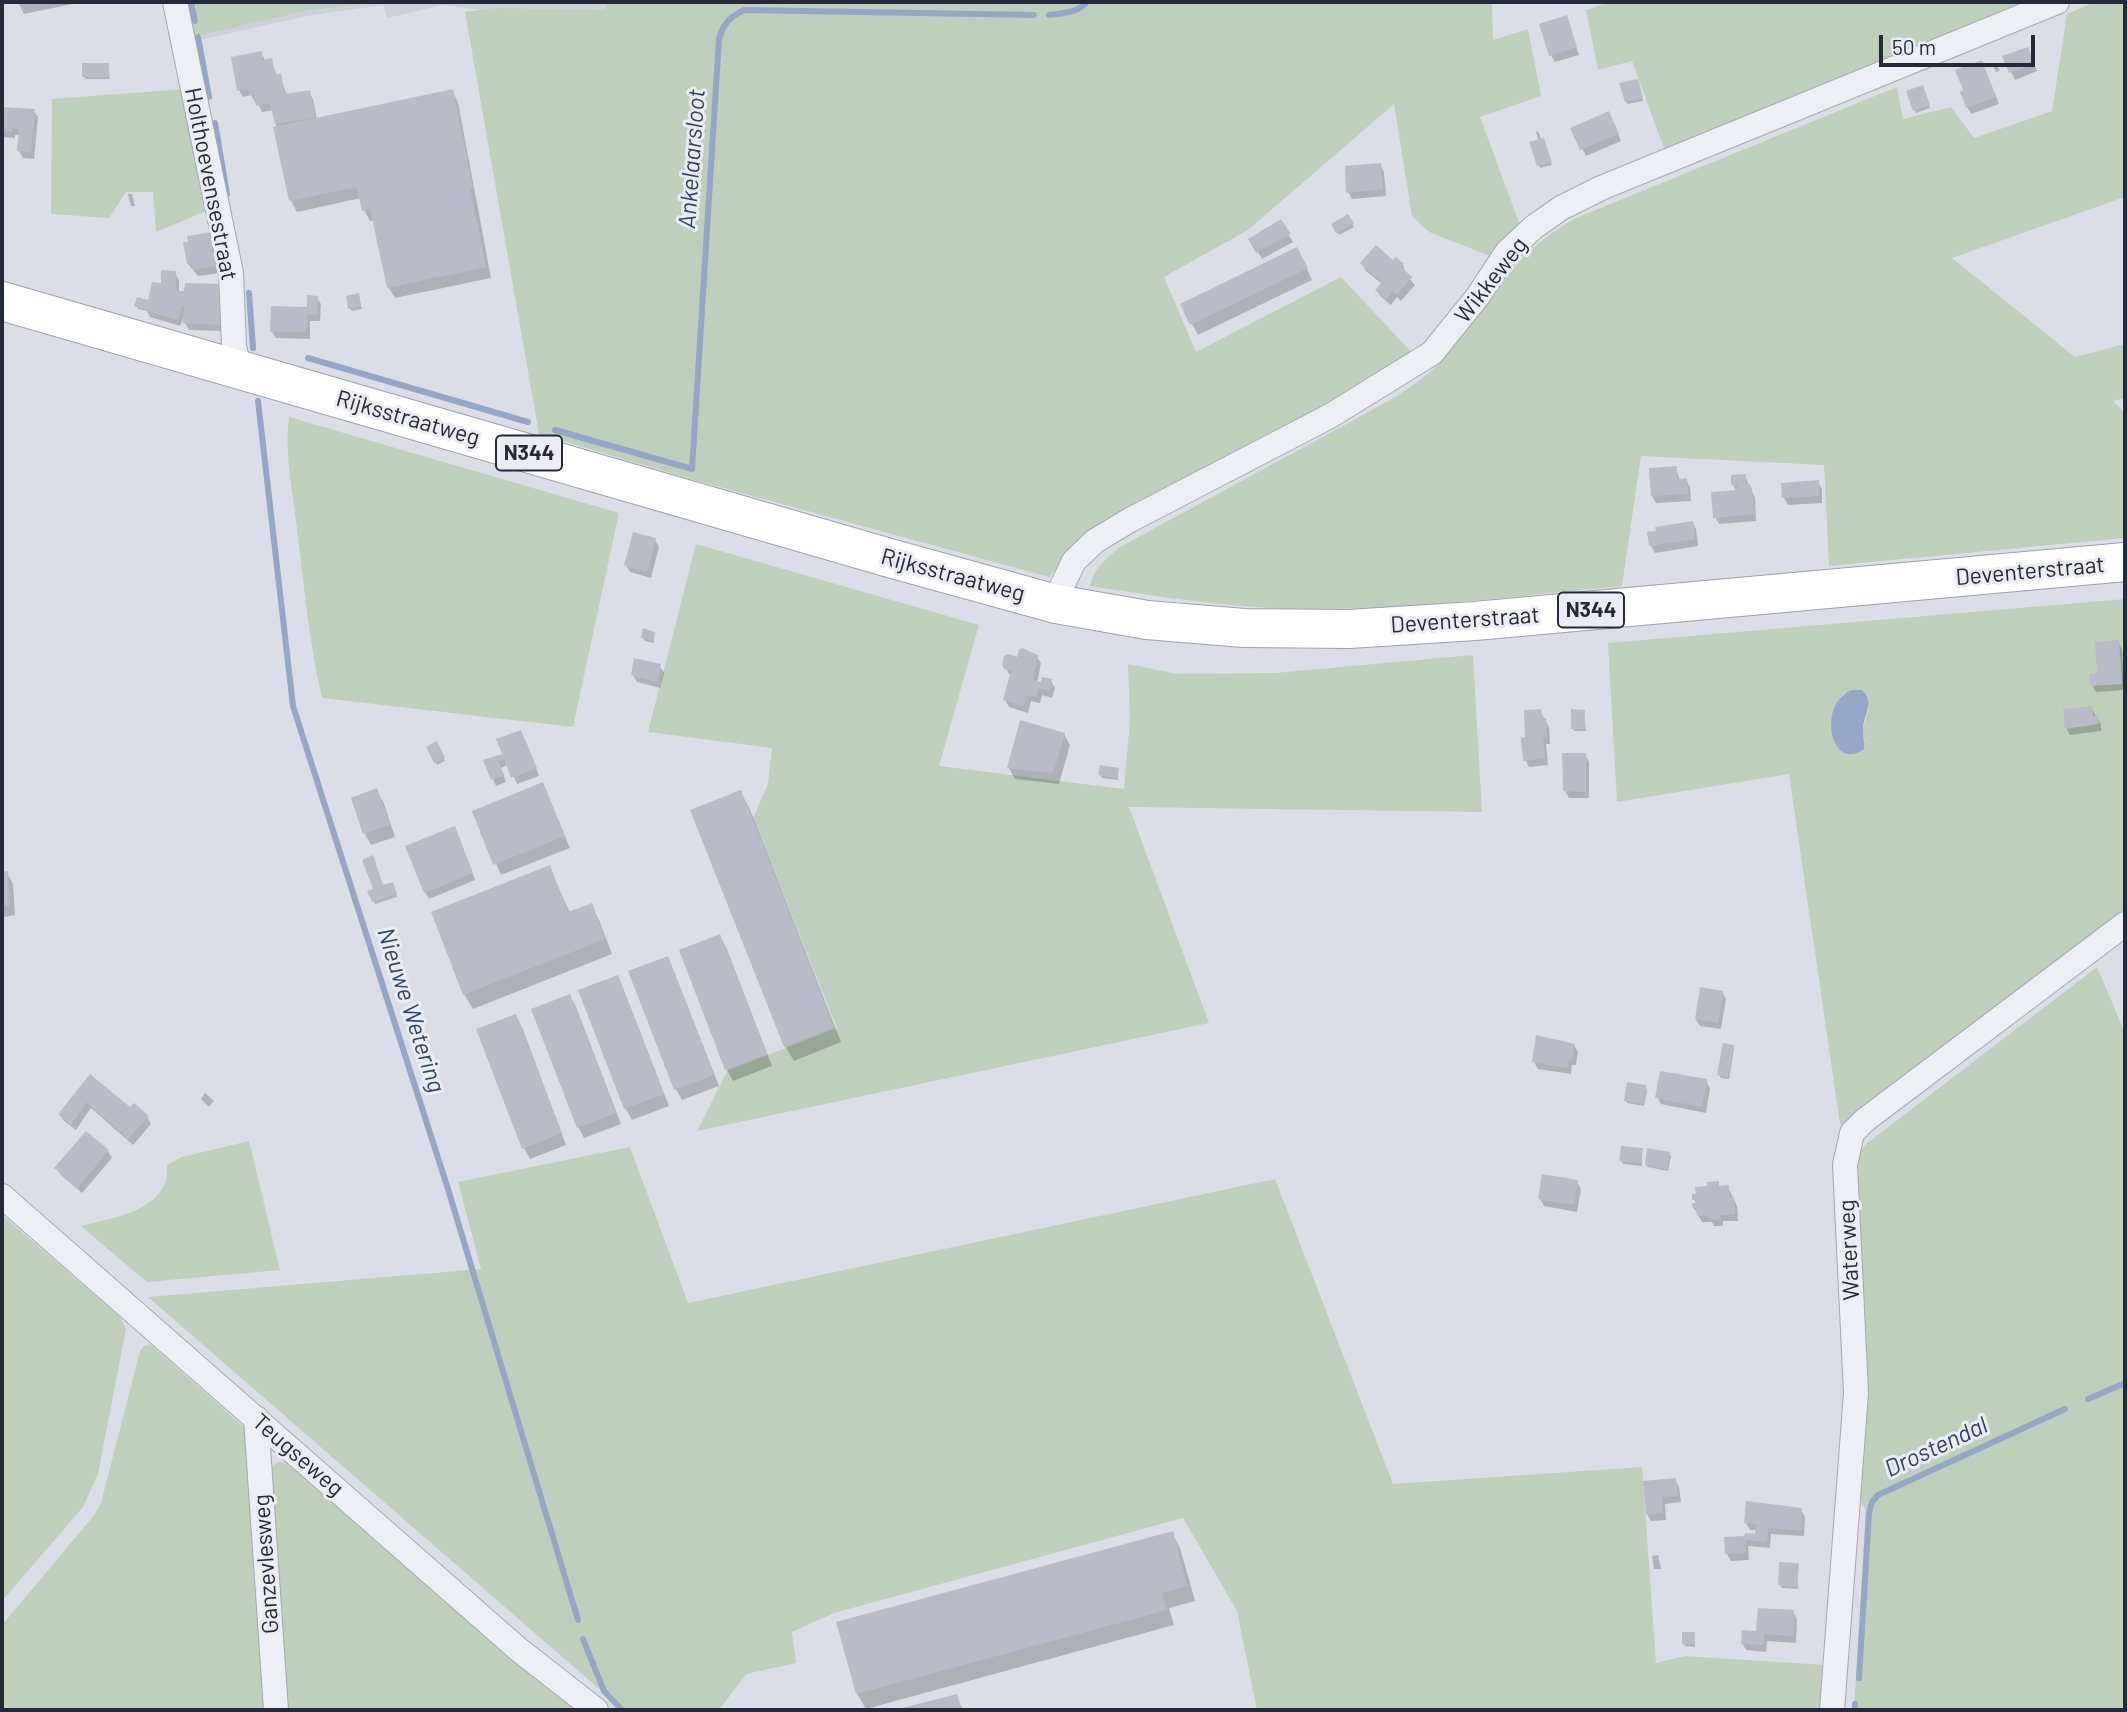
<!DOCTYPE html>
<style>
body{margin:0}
#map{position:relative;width:2127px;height:1712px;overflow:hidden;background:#dbdee6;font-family:Barlow,sans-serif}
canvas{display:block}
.frame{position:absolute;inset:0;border:4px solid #252a3b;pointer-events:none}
.scale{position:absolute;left:1879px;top:35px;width:156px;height:32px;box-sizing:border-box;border:4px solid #252a3b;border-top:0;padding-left:9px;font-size:21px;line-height:24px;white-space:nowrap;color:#252a3b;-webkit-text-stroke:5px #eaedf4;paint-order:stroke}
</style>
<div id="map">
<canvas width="2127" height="1712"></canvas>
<div class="frame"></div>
<div class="scale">50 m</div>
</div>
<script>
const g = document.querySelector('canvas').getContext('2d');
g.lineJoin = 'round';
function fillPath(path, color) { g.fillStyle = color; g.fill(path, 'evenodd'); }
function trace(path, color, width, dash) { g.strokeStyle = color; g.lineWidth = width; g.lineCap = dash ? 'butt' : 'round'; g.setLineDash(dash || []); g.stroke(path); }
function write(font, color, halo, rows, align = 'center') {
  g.font = font + ' Barlow,sans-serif'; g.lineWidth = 6; g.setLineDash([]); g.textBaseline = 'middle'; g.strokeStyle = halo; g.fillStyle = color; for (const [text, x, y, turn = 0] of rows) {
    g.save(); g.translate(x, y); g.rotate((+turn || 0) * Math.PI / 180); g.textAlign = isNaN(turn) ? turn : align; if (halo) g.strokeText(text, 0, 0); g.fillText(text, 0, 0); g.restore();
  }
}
fillPath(new Path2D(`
 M179,2H610L611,13L496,12L443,5L387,18L383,5L306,16L187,43Z`), '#cdd0db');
fillPath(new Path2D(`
 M183,2H379L304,11L190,38Z
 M606,2H1492L1493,40L1528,29L1541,96L1480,117L1520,225L1490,256L1429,232L1412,216L1394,104L1248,230L1164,277L1196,352L1341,277L1416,357L1071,552L1049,577L694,480L539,434L465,12L496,8L606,10Z
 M1605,2H2024L1665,151L1632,61L1598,70L1586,10L1604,4Z
 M2095,2H2125V197L1952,258L2075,357L2125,344V398L2113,401L2125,413V538L1829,566L1824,465L1641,456L1622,586C1505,597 1388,613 1270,608C1210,605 1150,595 1090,586C1093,569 1107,558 1120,547L1365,414C1392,399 1423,382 1444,358C1489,304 1511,253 1576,218L1897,87L1903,119L1951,107L1974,138L2052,111L2067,14Z
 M185,89L211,209L156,232L153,192H126L109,218L51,214L52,99Z
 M289,417L619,513L573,727L322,698C309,642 304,585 297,528C293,492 284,453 289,417Z
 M696,544L979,625L939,766L1124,789L1130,720L1128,664L1178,674L1275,673L1473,655L1482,812L1129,807L1209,1023L697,1131L727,1071L837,1028L753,818L768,784L772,748L648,732Z
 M2125,599V925L1865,1119L1840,1124L1789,774L1617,802L1608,643ZM1844,693L1869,709L1862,730L1865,740L1835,741C1829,721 1831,708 1844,693Z
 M2097,967L2125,1033V1710H1854L1866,1510L1860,1501L1859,1489L1855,1183L1859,1153L1866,1144Z
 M249,1141L280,1270L147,1282L81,1226C113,1218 171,1210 167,1165L182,1157Z
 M630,1147L688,1303L1275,1179L1393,1484L1642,1467L1656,1663L1685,1656L1825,1665L1822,1710H1257L1237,1611L1183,1518L834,1613L792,1632L796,1663L746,1674L719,1710H627L598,1688L148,1297L481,1269L458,1182Z
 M2,1215L120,1317L126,1329L98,1474L83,1507L2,1601Z
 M150,1344L245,1428L267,1710H2V1625L95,1514L101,1503L140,1351L144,1346Z
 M278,1462H285L590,1710H286L270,1477L272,1466Z`), '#bed0bc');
fillPath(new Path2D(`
 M1852,690H1862C1874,702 1866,711 1863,726C1862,733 1865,741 1864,749C1831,774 1816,703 1852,690Z`), '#96a6c6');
fillPath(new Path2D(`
 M18,2H82L24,14Z
 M1566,17L1579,55L1555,62L1551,55Z
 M261,53L265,60H271L277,76L280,75L287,96L309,92L313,99L317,120L452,91L458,102L491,278L395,298L388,287L374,220L370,221L364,210L361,198L297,212L291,201L273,110L262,112L257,101L255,102L251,95L243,97L239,90Z
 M2031,56L2037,71L2015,80L2004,57Z
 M1996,63L2000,71L1996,72L1992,64Z
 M108,64L110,79H86L84,77Z
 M1985,69L1999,104L1971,114L1967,107Z
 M1639,83L1643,101L1628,104L1626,102Z
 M1924,90L1930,108L1916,113L1915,110Z
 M2,108L33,110L38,117L34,159L23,158L19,151L20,135H15V138L2,137Z
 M1612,120L1621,141L1586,156L1573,129Z
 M1538,131L1552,165L1540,168L1532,144L1539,141L1536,132Z
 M1380,165L1384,172L1386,196L1352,199L1348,192Z
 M128,194H132L135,206H131Z
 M1348,216L1354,227L1339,235L1333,225Z
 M1280,221L1293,242L1262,259L1250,239Z
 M216,241L221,273L198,276L188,264Z
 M1303,260L1312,280L1198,335L1192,324Z
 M1393,262L1403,265L1405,273L1415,285L1401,301L1397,297L1391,305L1381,297L1377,290L1382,284L1366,271L1362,264Z
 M175,273L179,280V293L221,286L224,331L189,330L185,323V314L180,326L150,317L147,311L138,309L136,306L149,302Z
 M316,297L321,304L320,321H310V339L276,338L272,331L308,309Z
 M359,298L362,309L352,311L350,308Z
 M1676,468L1680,481L1686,480L1690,487L1691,501L1656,503L1652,496Z
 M1745,476L1755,498L1756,521L1719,524L1715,517L1737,492L1733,485Z
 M1818,482L1822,489V503L1788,505L1784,498Z
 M1692,522L1696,529L1698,546L1655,553L1651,546L1649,534Z
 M655,540L659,547L651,578L630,572L626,565Z
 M654,633V643L645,641L643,638Z
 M2118,642L2122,649L2125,690L2096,692L2092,685Z
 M1036,656L1041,663L1037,683L1042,685L1051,681L1055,688L1052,698L1042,695L1040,703L1031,701L1028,713L1009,707L1005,700L1011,677L1004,665L1018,659Z
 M659,665L664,673L660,688L637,682L633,675Z
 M2091,708L2101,724V731L2070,735L2066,728Z
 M1540,711L1549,727L1550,744H1546L1548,765L1529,767L1525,760L1527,739Z
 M1584,712L1586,731H1574L1573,728Z
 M1064,734L1070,745L1059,784L1015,779L1009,768Z
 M525,739L539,776L517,784L508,765L501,768L506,782L496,786L485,761L504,755Z
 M436,744L445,761L437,765L428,748Z
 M1585,755L1589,762V798H1569L1565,791Z
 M1118,769V780L1102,778L1100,775Z
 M543,785L570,848L501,875L474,812Z
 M376,791L383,801L395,837L371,845L365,834L353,799Z
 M740,792L749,807L841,1042L794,1061L785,1046Z
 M458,835L475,880L429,899L425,892Z
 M549,867L570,913L591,905L599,920L612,954L473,1009L464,994Z
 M7,873L13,884L15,915L4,917L2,913V874Z
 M383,887H393L397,897L375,904L370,892Z
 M719,936L726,947L772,1066L733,1081L727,1070L681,951Z
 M667,958L673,969L719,1086L682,1100L676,1089Z
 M617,977L623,988L669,1106L632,1120L626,1109L581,991Z
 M1722,992L1726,999L1721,1029L1700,1026L1696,1019Z
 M570,996L576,1007L621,1124L584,1138L578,1127Z
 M515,1017L522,1027L566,1145L530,1159L524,1148Z
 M1574,1045L1578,1052L1576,1065H1572L1571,1074L1538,1069L1534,1062Z
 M1733,1047L1734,1049L1729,1079L1721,1078L1719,1075Z
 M91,1077L130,1110L147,1117L151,1124L133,1145L91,1108L76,1130L64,1121L60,1114Z
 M1706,1081L1710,1088L1706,1113L1661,1104L1657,1097Z
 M1645,1087L1647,1090L1644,1106L1627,1103L1626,1100Z
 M205,1093L214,1101L209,1107L201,1099Z
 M1642,1150V1166L1623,1164L1621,1161Z
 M108,1151L112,1158L82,1193L61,1175L57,1168Z
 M1669,1154L1671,1156L1668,1171L1648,1167L1646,1164Z
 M1577,1182L1581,1189L1577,1212L1544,1206L1540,1199Z
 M1718,1183L1720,1187H1728L1737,1206L1738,1221H1723V1226H1714L1712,1222H1702L1694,1208L1697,1205L1694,1199Z
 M1675,1480L1679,1487L1681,1502L1665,1504L1666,1520L1651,1521L1647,1514Z
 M1801,1510L1805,1517L1804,1536L1771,1534L1770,1548L1748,1546L1749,1560L1731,1561L1727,1554L1726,1538L1757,1536V1530H1750L1746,1523Z
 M1172,1533L1180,1548L1195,1601L1169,1608L1174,1625L866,1709L857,1694L838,1623Z
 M1658,1555L1661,1569H1654L1652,1556Z
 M1797,1565L1798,1589L1782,1588L1780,1585Z
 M1793,1612L1797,1619L1796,1643L1767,1641L1766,1652L1746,1650L1742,1643Z
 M1694,1634L1695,1647L1685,1646L1684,1643Z
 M956,1696L963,1710H901Z`), '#0003');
trace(new Path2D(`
 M191,2L195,21
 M1049,15C1063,13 1077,13 1087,2
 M198,37L209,97
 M215,123L227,194
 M249,293L253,348
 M308,358L528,422
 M258,401L293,706L448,1189L578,1620
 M555,430L692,469L719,39C723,24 730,17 744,10L1034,15
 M2088,1399L2125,1383
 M583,1639L604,1691L622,1710
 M1859,1678L1869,1513L1872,1502L1878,1495L2065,1409
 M1855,1710V1704`), '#96a6c6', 6);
fillPath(new Path2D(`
 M1567,15L1577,47L1549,56L1539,24Z
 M2028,47L2035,64L2009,73L2002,56Z
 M262,51L263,60L272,58L275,75L281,73L285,94L310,90L315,117L275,124L270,103L256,106L254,95H249L248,89L237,91L231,57Z
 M1982,60L1996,97L1966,108L1960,92L1963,90L1955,70Z
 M82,63H109V77H82Z
 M1638,79L1643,98L1625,102L1619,83Z
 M1923,85L1930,105L1913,111L1906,91Z
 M453,89L473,188H470L486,267L387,288L370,209L362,211L357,187L289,201L273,127Z
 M2,107L35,109L31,152L17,151L19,129L12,128V132L2,131Z
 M1609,111L1619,134L1580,150L1570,128Z
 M1544,138L1552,162L1537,166L1529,142Z
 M1381,163L1383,189L1346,193L1345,166Z
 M1348,214L1354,223L1336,233L1331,224Z
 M1281,219L1291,234L1256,253L1248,239Z
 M213,232L219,266L193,270L192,264H187L183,242H188L187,236Z
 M1376,245L1393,260L1396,257L1404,264L1401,267L1412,277L1397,295L1393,291L1386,299L1375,290L1382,282L1360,263Z
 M1297,247L1308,268L1190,325L1180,304Z
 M161,270L176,271V291H184L185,283L222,284L221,325L183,323L184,306L182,305L177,320L134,306L137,297L148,300L152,282L161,283Z
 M359,293L361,306L348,309L346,296Z
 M307,295L318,296L317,315H307V332H270L271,306L307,307Z
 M1677,466V479L1687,478L1688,494L1651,496L1649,468Z
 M1746,474V484H1750L1752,489L1754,514L1713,518L1711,492L1737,490V485H1731V475Z
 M1819,480V496L1782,498L1781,483Z
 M1693,521L1695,539L1649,546L1647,532L1656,531L1655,527Z
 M633,532L656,538L647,572L624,565Z
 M643,628L655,632L653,641L641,638Z
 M2119,640L2122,684L2090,686L2089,674L2097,673L2095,642Z
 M1022,648L1038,655L1033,680L1041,682L1042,677L1052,679L1049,691L1039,688L1036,697L1027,695L1024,706L1003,700L1010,674L1013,671L1004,669L1002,665L1004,656L1008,654L1017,657L1019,649Z
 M634,658L661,664L657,682L631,675Z
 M2092,706L2093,716L2098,715L2099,724L2065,729L2063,709Z
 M1541,709L1542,718H1546L1547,737L1543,738L1545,758L1523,761L1521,738L1525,737L1524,710Z
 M1571,709L1585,710V729H1571Z
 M1020,720L1065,733L1053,773L1007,768Z
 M521,730L537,768L511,778L504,759L498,761L504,775L491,780L483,760L502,754L496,739Z
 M437,741L445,758L434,763L426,747Z
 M1562,753H1586V792L1563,791Z
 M1100,765L1119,768L1117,778L1098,775Z
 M543,782L565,836L493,865L472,811Z
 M377,788L390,825L363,834L351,798Z
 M741,790L834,1027L784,1047L690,810Z
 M455,826L473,873L424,893L405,846Z
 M373,855L383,885L393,882L397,894L372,902L367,891L373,889L362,860Z
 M550,865L568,912L592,903L605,939L463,995L431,912Z
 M8,871L10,905L2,906V872Z
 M720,934L767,1054L725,1070L679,950Z
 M668,956L714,1075L674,1090L628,971Z
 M618,975L664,1094L624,1109L578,990Z
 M1700,987L1723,991L1718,1023L1695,1019Z
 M570,994L616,1113L577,1128L531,1009Z
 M516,1014L562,1133L522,1149L476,1029Z
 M1536,1035L1575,1044L1572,1059H1569L1567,1068L1532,1062Z
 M1723,1043L1734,1045L1728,1077L1717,1075Z
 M1660,1071L1707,1079L1702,1107L1655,1098Z
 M90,1074L130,1107L134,1103L149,1116L128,1139L87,1102L71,1125L58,1114Z
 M1627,1082L1646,1085L1643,1104L1624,1101Z
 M86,1131L109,1150L77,1188L54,1168Z
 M1621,1146L1643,1148L1641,1163L1619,1161Z
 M1647,1148L1670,1152L1667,1169L1645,1165Z
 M1542,1174L1578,1180L1574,1205L1538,1199Z
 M1719,1181V1186L1729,1185V1197H1734L1735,1214L1720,1215L1721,1219L1709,1220L1708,1215L1697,1216L1696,1208L1693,1209L1692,1203H1696V1200H1692V1194H1696L1695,1187L1707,1186V1182Z
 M1676,1478L1678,1496L1662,1497L1663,1513L1646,1515L1643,1481Z
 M1746,1501L1802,1508L1801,1530L1768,1528L1767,1542L1745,1540L1746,1553L1725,1554L1724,1537L1744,1536L1745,1533L1755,1534L1756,1524L1744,1523Z
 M1173,1531L1187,1586L1162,1593L1167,1610L856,1694L836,1622Z
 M1779,1562L1799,1563L1797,1587L1778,1585Z
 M1758,1608L1794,1610L1793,1636L1764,1634L1763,1645L1741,1644L1742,1630L1756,1631Z
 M1682,1632H1695L1694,1644H1682Z
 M957,1694L961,1710H898V1709Z`), '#b9bcc8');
const street = new Path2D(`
 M175,2L231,273L234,346L239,368
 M1056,604L1063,584L1074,561L1095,541L1130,520L1330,416L1432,353L1478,296L1507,252L1534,227L1561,208L1601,188L2057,2
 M2,1196L518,1649L596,1710
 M256,1418L276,1710
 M1832,1710L1856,1393L1845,1165L1852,1133L1865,1120L2125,924`);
const primary = new Path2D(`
 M2,301L893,559L1056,604L1147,620L1244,628L1349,629L1475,621L2125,562`);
trace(street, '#a4a8b3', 26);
trace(primary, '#9ba0b1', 40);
trace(street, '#eeeff4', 24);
trace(primary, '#fff', 38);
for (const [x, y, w] of [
 [529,453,66],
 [1591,610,66]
]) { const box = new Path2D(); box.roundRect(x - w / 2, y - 17.5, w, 35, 5); g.fillStyle = '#eaedf4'; g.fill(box); trace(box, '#252a3b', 2); }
write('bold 21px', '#252a3b', null, [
 ["N344",529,453],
 ["N344",1591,610]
]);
write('23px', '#252a3b', '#eaedf4', [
 ["Holthoevensestraat",211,184,79],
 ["Wikkeweg",1491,280,-52],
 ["Rijksstraatweg",408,418,16],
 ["Deventerstraat",2030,571,-5],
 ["Rijksstraatweg",953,575,15],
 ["Deventerstraat",1465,620,-4],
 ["Waterweg",1849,1250,-93],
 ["Teugseweg",298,1455,41],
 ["Ganzevlesweg",266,1564,-94]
]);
write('italic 24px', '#30436f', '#eaedf4', [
 ["Ankelaarsloot",692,159,-86],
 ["Nieuwe Wetering",411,1010,72],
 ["Drostendal",1936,1447,-25]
]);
</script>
